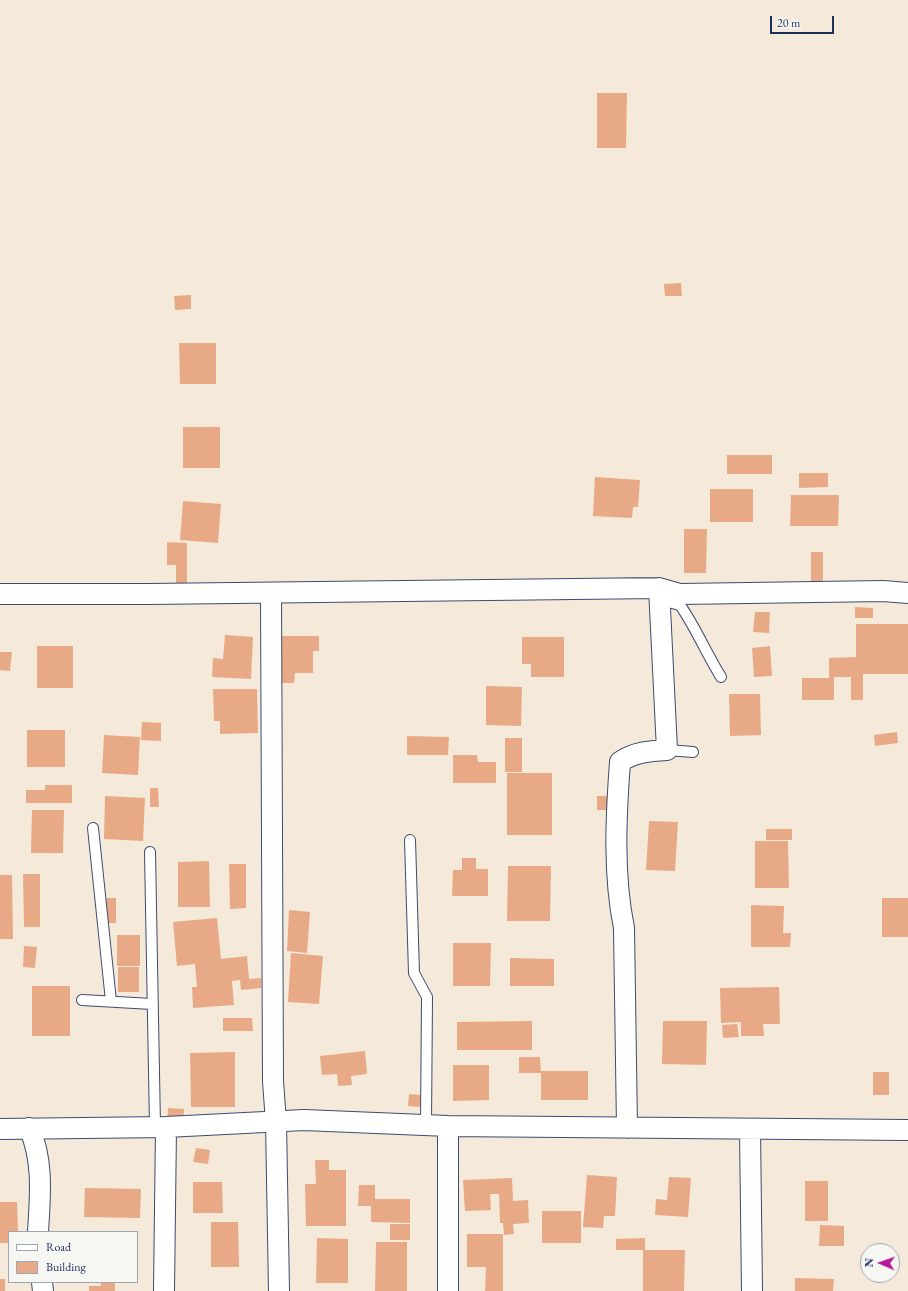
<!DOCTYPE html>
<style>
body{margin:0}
#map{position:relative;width:908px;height:1291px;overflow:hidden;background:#f5e9da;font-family:"EB Garamond",serif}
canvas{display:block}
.legend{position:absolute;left:8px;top:1231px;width:130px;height:52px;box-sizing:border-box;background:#f6f6f2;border:1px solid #9ea6b7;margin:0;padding:5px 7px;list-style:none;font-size:12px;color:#1b2f5e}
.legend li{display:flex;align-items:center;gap:8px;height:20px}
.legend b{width:20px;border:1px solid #9ea6b7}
.north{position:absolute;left:860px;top:1243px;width:40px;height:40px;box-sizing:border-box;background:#f6f6f2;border:1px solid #9ea6b7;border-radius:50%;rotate:272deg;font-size:11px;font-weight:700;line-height:16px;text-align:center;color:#1b2f5e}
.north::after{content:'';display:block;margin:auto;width:14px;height:18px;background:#b5179e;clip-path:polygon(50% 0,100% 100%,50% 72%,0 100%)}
.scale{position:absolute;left:770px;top:16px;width:64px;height:18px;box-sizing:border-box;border:2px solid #1b2f5e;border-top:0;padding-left:5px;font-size:12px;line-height:14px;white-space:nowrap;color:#1b2f5e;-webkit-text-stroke:3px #f6f6f2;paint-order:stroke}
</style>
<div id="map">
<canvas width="908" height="1291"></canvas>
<ul class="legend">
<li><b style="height:5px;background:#fff"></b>Road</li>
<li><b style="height:11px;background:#e8aa86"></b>Building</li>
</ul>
<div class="north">N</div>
<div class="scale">20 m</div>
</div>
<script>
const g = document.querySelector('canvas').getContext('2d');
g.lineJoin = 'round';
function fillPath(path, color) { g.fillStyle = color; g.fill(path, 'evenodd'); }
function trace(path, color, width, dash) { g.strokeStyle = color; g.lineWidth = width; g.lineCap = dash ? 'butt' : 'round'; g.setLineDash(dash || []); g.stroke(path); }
fillPath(new Path2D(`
 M597,93H627L626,148H597Z
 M681,283L682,296H665L664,284Z
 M191,295V309L175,310L174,296Z
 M179,343H216V384H180Z
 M183,427H220V468H183Z
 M727,455H772V474H727Z
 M799,473H828V487L799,488Z
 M595,477L640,480L638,507H633L632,518L593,516Z
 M710,489H753V522H710Z
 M791,495H839L838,526H790Z
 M183,501L221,504L218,543L180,540Z
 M684,529H707L706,573H684Z
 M167,542L187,543V583H176V565H167Z
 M811,552H823V591H811Z
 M855,607L873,608V618H855Z
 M755,612H770L769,633L753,632Z
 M856,624H908V674H863V700H851V677H834V700H802V678H829V658L856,657Z
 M225,635L253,637L251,679L212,677L213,658L223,659Z
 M282,636H319V651H313V673H295L294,683H281Z
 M522,637H564V677H531V664H522Z
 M37,646H73V688H37Z
 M770,646L772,676L754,677L752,648Z
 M0,652H12L10,671L0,670Z
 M486,686L522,687L521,726L486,725Z
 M213,689H257L258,733L220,734V721H214Z
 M729,694H760L761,735L730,736Z
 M142,722L161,723V741L141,740Z
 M27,730H65V767H27Z
 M897,732L898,743L875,746L874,735Z
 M104,735L140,737L138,775L102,773Z
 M407,736L449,737L448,755H407Z
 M505,738H522V772H505Z
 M453,755H477L478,762H496V783H453Z
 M507,773H552V835H507Z
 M45,785H72V803H26V790H45Z
 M150,788H158L159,807H150Z
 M105,796L145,798L143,841L104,839Z
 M597,796H610L609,810H597Z
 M32,810H64L63,853H31Z
 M649,821L678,822L675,871L646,870Z
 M766,829H792V840H766Z
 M755,841H788L789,888H755Z
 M462,858H476V869H488V896H452L453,870H462Z
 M209,861L210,907H178V862Z
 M229,864H246V908L230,909Z
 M508,866H551L550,921H507Z
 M23,874H40V927H24Z
 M0,875H12L13,939H0Z
 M106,898H116V923H106Z
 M882,898H908V937H882Z
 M751,905L784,906L783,933H791L790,947H751Z
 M289,910L310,912L307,953L287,951Z
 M217,918L221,959L247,956L249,979L261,978V988L241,990L240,980L232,981L234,1005L193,1008L192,987H197L195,964L177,966L173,922Z
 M117,935H140V966H117Z
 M453,943H491L490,986H453Z
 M24,946L37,947L35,968L23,967Z
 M291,953L323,956L319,1004L288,1002Z
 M510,958L554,959V986H510Z
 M118,967H139V992H118Z
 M32,986H70V1036H32Z
 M779,987L780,1024H763L764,1036H741V1022L721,1023L720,988Z
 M223,1018H252L253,1031H223Z
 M532,1021V1050H457V1022Z
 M663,1021H707L706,1065L662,1064Z
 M737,1024L739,1037L723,1038L722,1025Z
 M365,1051L367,1074L351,1076L352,1085L338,1086L337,1074L322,1075L320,1056Z
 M235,1052V1107H191L190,1053Z
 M519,1057H540L541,1073H519Z
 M453,1065H489V1100L453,1101Z
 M541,1071H588V1100H541Z
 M873,1072H889V1095H873Z
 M409,1094L421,1095L420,1107L408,1106Z
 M168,1108L184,1109L183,1126L167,1124Z
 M196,1148L210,1150L208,1164L193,1162Z
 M315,1160H329V1170H346V1226H306L305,1184H316Z
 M587,1175L617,1177L615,1216H604L603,1228L583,1227Z
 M669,1177L691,1178L688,1217L655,1215L656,1199L667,1200Z
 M512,1178L513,1201L528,1200L529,1223L513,1224L514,1234L504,1235L503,1223H500L499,1194H490L491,1210L465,1211L463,1180Z
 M805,1181H828V1221H805Z
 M193,1182H222L223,1213H193Z
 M359,1185H375V1199H410V1223L371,1222V1206H358Z
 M85,1188L141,1189L140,1218L84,1217Z
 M0,1202H17L18,1232H9V1243H0Z
 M542,1211H581V1243H542Z
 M211,1222H238L239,1267H211Z
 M390,1224H410V1240H390Z
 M820,1225L844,1226V1246H819Z
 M467,1234H503V1291H485L486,1267H467Z
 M317,1238L348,1239V1283H316Z
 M645,1238V1250H685L684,1291H643V1250H616V1239Z
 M376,1242H407V1291H375Z
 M795,1278L834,1279L833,1291H795Z
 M0,1279H5V1291H0Z
 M101,1282H115V1291H89V1286H101Z`), '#e8aa86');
const service = new Path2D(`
 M659,600L680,605C696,628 706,653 721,677
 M667,750L693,752
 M93,828L111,1001
 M410,840L414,973L427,997L426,1124
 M150,852L155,1127
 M82,1000L152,1004`);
const minor = new Path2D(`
 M271,593L273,1081L276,1122L279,1291
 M0,594H149L659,588L680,594L883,591L908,593
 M448,1126V1291
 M29,1128C44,1160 40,1198 38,1232
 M627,1128L624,928C613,874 616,816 620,762C634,752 650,751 667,750L659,588
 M0,1129L166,1127
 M750,1129L752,1291
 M42,1282L43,1291
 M164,1291L166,1127L304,1120L448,1126L908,1130`);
trace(service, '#3c4b71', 12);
trace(minor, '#3c4b71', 22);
trace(service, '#fff', 10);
trace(minor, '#fff', 20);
</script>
